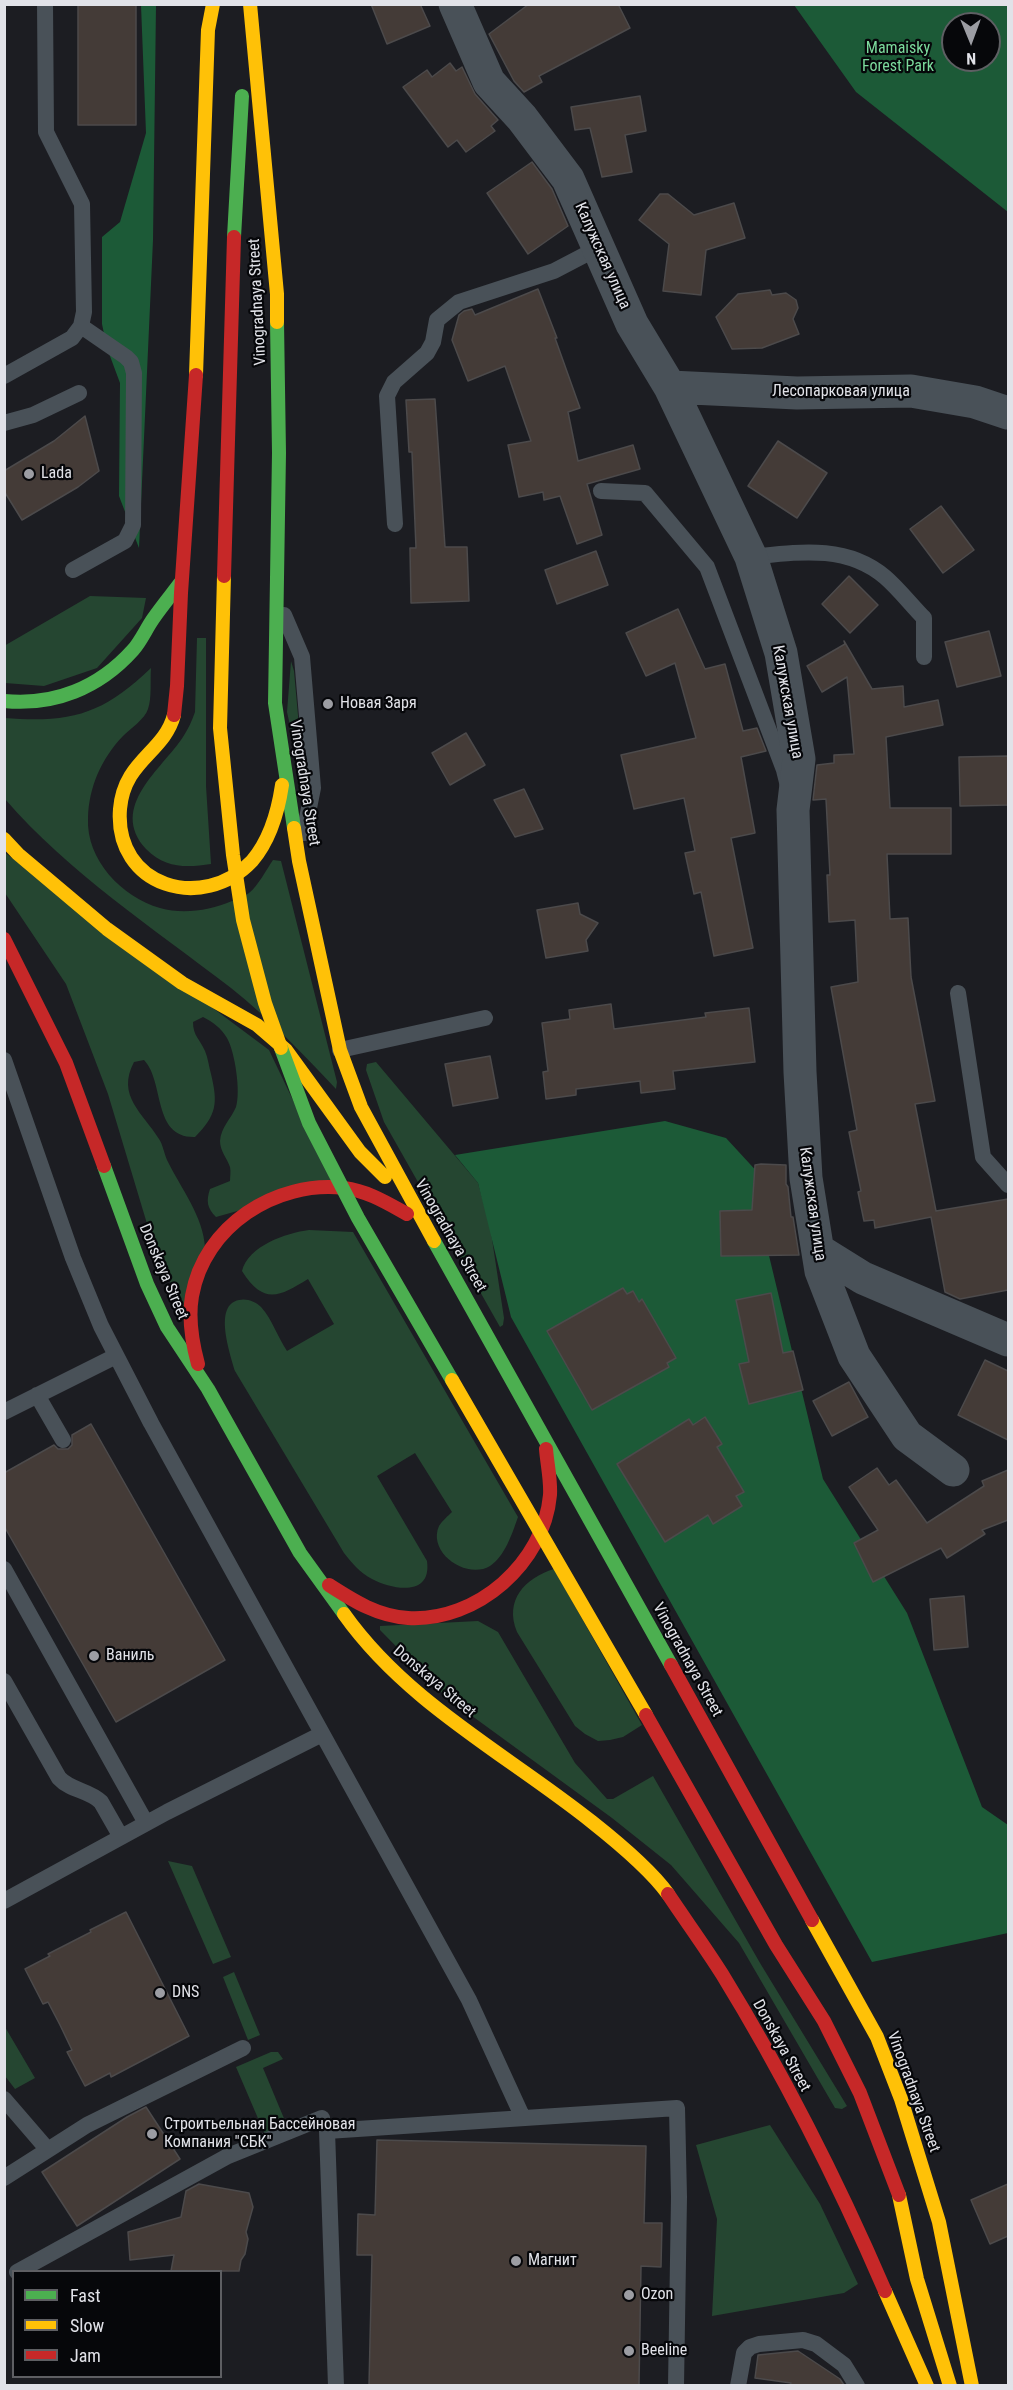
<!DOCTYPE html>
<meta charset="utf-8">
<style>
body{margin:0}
#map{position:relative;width:1013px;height:2390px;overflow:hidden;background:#1c1d22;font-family:"Roboto Condensed",sans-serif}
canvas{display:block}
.frame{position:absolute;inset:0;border:6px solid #e1e2e8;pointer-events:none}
.legend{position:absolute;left:12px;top:2270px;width:210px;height:108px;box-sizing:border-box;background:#06070a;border:2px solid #5e5f63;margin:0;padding:8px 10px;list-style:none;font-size:18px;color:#e1e2e8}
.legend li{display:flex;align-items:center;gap:12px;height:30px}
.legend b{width:30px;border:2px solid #5e5f63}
.north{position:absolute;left:941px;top:12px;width:60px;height:60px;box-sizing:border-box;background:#06070a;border:2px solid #5e5f63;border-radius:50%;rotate:179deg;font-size:16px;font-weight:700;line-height:24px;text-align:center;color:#e1e2e8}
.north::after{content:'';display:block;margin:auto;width:21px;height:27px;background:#9c9da3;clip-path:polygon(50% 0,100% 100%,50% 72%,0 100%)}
</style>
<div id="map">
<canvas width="1013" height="2390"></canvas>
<div class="frame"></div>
<ul class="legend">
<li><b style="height:8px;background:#4caf50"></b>Fast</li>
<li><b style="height:8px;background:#ffc107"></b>Slow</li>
<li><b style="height:8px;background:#c62828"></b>Jam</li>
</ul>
<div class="north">N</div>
</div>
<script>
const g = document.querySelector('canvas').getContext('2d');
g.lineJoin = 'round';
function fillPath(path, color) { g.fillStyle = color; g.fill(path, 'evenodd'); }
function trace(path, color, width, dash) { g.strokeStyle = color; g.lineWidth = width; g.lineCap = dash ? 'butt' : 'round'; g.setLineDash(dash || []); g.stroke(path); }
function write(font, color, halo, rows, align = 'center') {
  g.font = font + ' "Roboto Condensed",sans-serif'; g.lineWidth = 4.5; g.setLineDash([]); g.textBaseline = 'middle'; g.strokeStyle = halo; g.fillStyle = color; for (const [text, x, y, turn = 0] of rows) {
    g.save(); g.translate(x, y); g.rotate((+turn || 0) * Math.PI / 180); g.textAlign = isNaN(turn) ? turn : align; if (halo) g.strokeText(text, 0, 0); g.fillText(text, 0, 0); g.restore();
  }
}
fillPath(new Path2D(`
 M90,596L146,598L142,618L97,668L44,686L5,683L4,646Z
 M197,638H206V786L211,864C186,868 165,868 146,849C108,807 162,769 183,737C188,729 192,721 195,712Z
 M291,661L294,671L305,793L287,712Z
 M151,668C150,680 152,698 148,709C145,719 130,729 123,736C101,759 89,787 88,818C86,860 122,897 160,908C184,915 210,910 232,901C237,898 244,897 249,893C258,886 266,870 273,860L281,861L337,1082L336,1089C302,1053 269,1018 231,988C153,928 69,873 5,799L4,718C71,723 102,715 151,668Z
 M4,852L269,1050L333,1184L216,1217C207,1208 206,1201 210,1189L230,1181C230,1177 231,1171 230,1167C227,1158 220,1151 220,1141C221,1127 231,1119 236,1107C241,1092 235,1052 227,1038C221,1028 213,1022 203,1017L193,1022C193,1036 200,1039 205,1051C208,1058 209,1067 211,1074C218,1103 217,1115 195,1137C152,1138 165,1082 144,1060L134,1062C116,1096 143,1113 159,1139C163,1145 164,1153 167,1160C180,1187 204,1217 205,1248C206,1261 189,1299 184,1314L151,1237L108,1094L66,984L5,893Z
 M376,1062L478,1183L490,1226L504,1318L503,1325L500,1327L384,1122L366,1070L367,1064Z
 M309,1230L353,1232L518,1517C512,1534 505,1556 490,1566C467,1580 427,1553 439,1526C442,1521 448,1516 452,1512L415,1453L377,1476L427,1561C432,1597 393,1590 372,1579C360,1573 352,1563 344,1553L235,1371C230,1353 213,1305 239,1300C247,1298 256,1302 261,1307C272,1319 278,1338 287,1351L334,1324L308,1279C280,1296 264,1306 242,1271C248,1246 286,1233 309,1230Z
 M554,1569L642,1725L623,1737L610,1740L598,1741L585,1734L575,1726L517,1632C504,1600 525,1578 554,1569Z
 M478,1621L498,1632L575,1763L607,1799H613L653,1776L760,1963L847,2106L842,2109L835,2108L739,1943L671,1865L612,1818L446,1697L380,1630V1626Z
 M168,1861L192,1866L231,1957L213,1964Z
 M234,1972L260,2035L248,2040L223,1977Z
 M5,2027L35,2078L15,2089L5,2076Z
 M271,2052H278L283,2059L263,2068L288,2128L266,2137L236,2067Z
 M770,2125L820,2204L858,2284L844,2293L712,2316L717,2219L696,2145Z`), '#254631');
fillPath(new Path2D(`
 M141,5H156L153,240L139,548L119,496L120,383L107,348L102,324V237L120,222L146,133Z
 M794,5H1008V212L856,92ZM953,24H989V60H953Z
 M665,1121L726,1138L761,1176L764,1235L823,1479L907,1613L982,1807L1008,1825V1933L872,1962L511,1317L478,1183L455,1155Z`), '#1c5a37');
const building = new Path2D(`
 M78,4H136V125H78Z
 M371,4H420L430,26L387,44Z
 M529,4H618L630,28L539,76L542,82L524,92L514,81L489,34Z
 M450,63L456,71L462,67L475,94L498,120L491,126L495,131L466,152L457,140L448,147L403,87L427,70L432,77Z
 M640,96L646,131L625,135L632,172L602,177L590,128L575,130L571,107Z
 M532,162L552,189L568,226L528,254L487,193Z
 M660,194H668L694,215L734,203L745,238L706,250L701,295L663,291L669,244L639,220Z
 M538,289L557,338H555L580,408L568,412L578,461L633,445L640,469L587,484L602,535L577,544L560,496L544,500L543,492L519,497L508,445L531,441L505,366L468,381L452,340L459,315L464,311L472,309L475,315Z
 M770,290L772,295L786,293L796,300L798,308L793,319L799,334L762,348L732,349L716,317L738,294Z
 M435,399L445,547H467L469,601L411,603L410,548H416L412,452H409L406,400Z
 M85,416L99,471L78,487L22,520L4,491V471L54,441Z
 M778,441L827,473L797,518L748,486Z
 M941,506L974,550L943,573L910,529Z
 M596,551L608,585L557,604L545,570Z
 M849,576L878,605L850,633L822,604Z
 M678,609L705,669L725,664L743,731L757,728L766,751L741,757L755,833L731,838L753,948L714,956L701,892L694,894L685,853L695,851L684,798L634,809L621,755L696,738L675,663L646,676L626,633Z
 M989,631L1001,676L957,687L945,642Z
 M844,641L872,689L903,686L904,707L938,700L943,725L886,737L890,808H951V854H887L890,919L908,918L911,977L935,1101L915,1104L936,1211L1008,1199V1290L960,1299L945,1292L931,1217L875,1228L874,1220L864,1221L858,1192L861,1191L849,1132L857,1130L831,987L858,982L855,920L829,922L827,875H830L826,799L813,800L817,765L834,763V755L854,754L847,677L822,692L807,666L845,644Z
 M466,733L485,765L450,785L432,753Z
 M1008,756V805L960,806L959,757Z
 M524,789L543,829L515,837L494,800Z
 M578,903L580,914L598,923L586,940L588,951L546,958L537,910Z
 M611,1004L614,1029L706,1017L705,1013L749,1008L755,1062L673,1071L675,1089L641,1093L640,1081L576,1089V1095L546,1099L543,1072L548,1071L542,1023L570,1019L569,1010Z
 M490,1056L498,1098L453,1106L445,1064Z
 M761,1164L786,1165V1184L788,1187L791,1217H793L799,1255L721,1256L720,1211L752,1210L755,1165Z
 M623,1288L627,1294L633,1291L639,1302L642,1299L676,1358L667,1363L669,1367L592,1410L547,1331Z
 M771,1293L783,1353L793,1351L803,1390L749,1404L739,1364L749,1362L736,1300Z
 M985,1360L1008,1371V1440L958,1415Z
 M849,1382L868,1417L832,1436L813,1401Z
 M705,1417L722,1444L717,1447L744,1492L736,1496L742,1506L713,1524L708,1515L665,1542L617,1464L689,1419L693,1425Z
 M91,1424L225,1660L116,1722L4,1526V1473L54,1445L58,1449H68L72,1445V1435Z
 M877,1468L889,1485L896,1480L927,1523L984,1486L982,1481L1008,1470V1520L982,1530L985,1534L947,1558L941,1548L873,1582L854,1543L878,1530L849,1487Z
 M964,1596L968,1647L934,1650L930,1599Z
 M126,1912L189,2036L111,2077L110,2073L85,2086L67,2052L72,2050L60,2025L48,2002L43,2004L25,1969L50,1956L48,1954L91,1932L90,1930Z
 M146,2107L180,2159L77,2226L42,2172L127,2117Z
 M377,2140L646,2146L644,2223H662L661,2267L641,2266L639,2385H369L372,2255H357L358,2214L375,2215Z
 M199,2184L249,2193L253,2207L246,2232L248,2239L245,2254L241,2260L239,2271H171L174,2255L130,2260L128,2232L181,2217L186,2191Z
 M1008,2184V2236L990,2244L971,2200Z
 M798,2351L840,2379L844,2385H790L791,2383L755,2378L758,2355Z`);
fillPath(building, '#443b37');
trace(building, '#4c4a4b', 1.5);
trace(new Path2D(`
 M4,376L72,338L81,326L84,312L82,204L46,132L45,4
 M4,423L33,415L79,393
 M601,491L645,493L707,567L784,770L788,786
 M395,524L387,396L394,382L427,353L433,342L437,320L459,302L554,271L598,248
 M751,557C798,552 846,544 885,577C899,589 911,605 924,618V657
 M73,570L125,541L133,525L134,373L131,362L126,357L81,326
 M284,615L302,657L313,788L304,833
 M958,993L983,1157L1008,1185
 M340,1050L485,1018
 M4,1060L73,1258L101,1326L151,1423L469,2000L523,2118
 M37,1395L63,1440
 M4,1412L116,1356
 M4,1569L146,1823
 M4,1681L59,1778C71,1791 89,1790 101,1802L121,1837
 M4,1901L167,1812L322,1734
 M4,2099L48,2150
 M4,2178L87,2125L243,2048
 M17,2272L228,2156L322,2118
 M336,2386L327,2131L677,2108L679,2197L676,2386
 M738,2386L744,2353L750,2347L759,2344L803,2340L816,2344L844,2365L857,2386`), '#495158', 16);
trace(new Path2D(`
 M455,4L489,82L522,118L568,179L632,324L670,387L751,557L781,653L799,759L793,810L800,1072L806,1178L821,1271L854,1356L907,1436L953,1470
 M670,387L797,393L911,391L975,402L1008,413
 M818,1250L863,1278L1008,1340`), '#495158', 33);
trace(new Path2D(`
 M234,237L242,96
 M277,322L279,453L275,703L294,828
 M4,701C54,706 99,688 133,650C141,641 146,629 153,619C162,606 172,594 181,582
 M104,1166L147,1284L167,1327L208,1389L300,1553L344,1614
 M434,1241L671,1665`), '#4caf50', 14);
trace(new Path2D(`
 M250,4L277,294V322
 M196,375L208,30L213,4
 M174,715C164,753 124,760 120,809C114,887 203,913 252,861C270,840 278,812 282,785
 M294,828L299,861L340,1050L361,1107L434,1241
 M4,839L18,854L107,929L182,983L257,1025L286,1050L360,1152L385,1177
 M344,1614C407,1703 508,1755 592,1822C616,1841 650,1869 668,1894
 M812,1920L877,2037L901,2099L939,2222L972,2386
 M899,2195L917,2279L950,2386
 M885,2291L927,2386`), '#ffc107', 14);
trace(new Path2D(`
 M174,715L177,686L181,593L196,375
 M4,939L66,1063L104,1166
 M198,1364C192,1342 188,1319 192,1296C204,1226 276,1180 344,1188C368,1191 387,1203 407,1214
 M329,1585C354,1601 377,1616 408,1618C477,1622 544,1563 550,1495C551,1480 547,1463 546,1449
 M671,1665L812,1920
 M668,1894C686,1921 705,1947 722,1974C784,2075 838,2182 885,2291`), '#c62828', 14);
trace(new Path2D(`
 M281,1048L309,1123L358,1218L452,1380`), '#4caf50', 14);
trace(new Path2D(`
 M224,576L220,728L233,855L243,920L265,1003L281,1048
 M452,1380L646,1715`), '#ffc107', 14);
trace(new Path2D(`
 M224,576L234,237
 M646,1715L776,1945L824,2021L860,2093L899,2195`), '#c62828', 14);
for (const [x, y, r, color] of [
 [29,474,6,"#9c9da3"],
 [328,704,6,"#9c9da3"],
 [94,1656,6,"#9c9da3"],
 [160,1993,6,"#9c9da3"],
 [152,2134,6,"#9c9da3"],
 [516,2261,6,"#9c9da3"],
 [629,2295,6,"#9c9da3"],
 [629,2351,6,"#9c9da3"]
]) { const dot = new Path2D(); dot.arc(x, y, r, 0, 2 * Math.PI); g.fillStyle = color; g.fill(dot); trace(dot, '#06070a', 2); }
write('16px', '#7cdb9d', '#06070a', [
 ["Mamaisky",898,49],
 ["Forest Park",898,67]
]);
write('16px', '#e1e2e8', '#06070a', [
 ["Калужская улица",602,256,66],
 ["Vinogradnaya Street",258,302,-93],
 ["Лесопарковая улица",841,392],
 ["Калужская улица",787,702,80],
 ["Vinogradnaya Street",304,783,81],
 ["Калужская улица",812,1204,82],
 ["Vinogradnaya Street",450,1236,60],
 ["Donskaya Street",163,1272,67],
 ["Vinogradnaya Street",687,1660,61],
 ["Donskaya Street",434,1682,40],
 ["Donskaya Street",781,2046,61],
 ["Vinogradnaya Street",913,2092,70]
]);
write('16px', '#e1e2e8', '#06070a', [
 ["Lada",41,474],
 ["Новая Заря",340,704],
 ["Ваниль",106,1656],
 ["DNS",172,1993],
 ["Строитьельная Бассейновая",164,2125],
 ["Компания \"СБК\"",164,2143],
 ["Магнит",528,2261],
 ["Ozon",641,2295],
 ["Beeline",641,2351]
], 'left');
</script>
